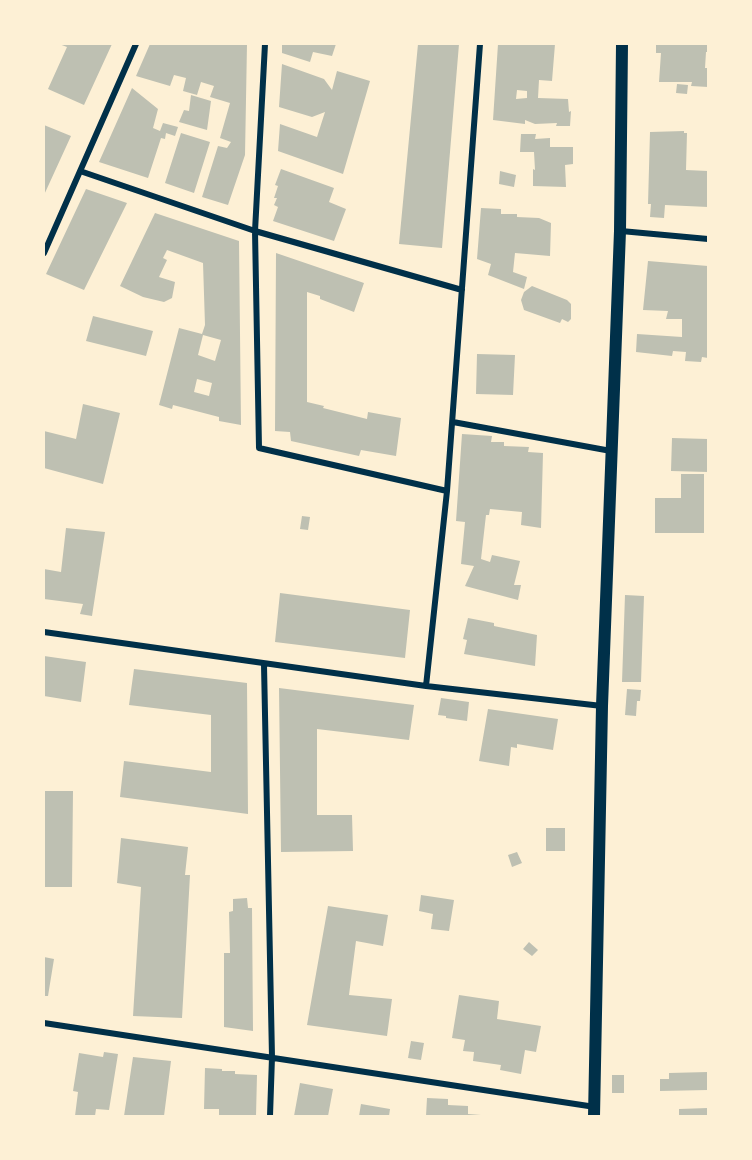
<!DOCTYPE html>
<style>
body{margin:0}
#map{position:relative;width:752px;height:1160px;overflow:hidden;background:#fdf0d5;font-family:Arial,sans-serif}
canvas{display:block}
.frame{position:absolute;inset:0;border:45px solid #fdf0d5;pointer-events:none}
</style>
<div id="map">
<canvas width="752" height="1160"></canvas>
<div class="frame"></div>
</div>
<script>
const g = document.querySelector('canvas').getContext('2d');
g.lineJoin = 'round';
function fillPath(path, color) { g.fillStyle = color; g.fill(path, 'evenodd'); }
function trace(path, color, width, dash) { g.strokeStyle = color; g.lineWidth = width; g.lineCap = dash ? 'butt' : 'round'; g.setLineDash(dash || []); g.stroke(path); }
fillPath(new Path2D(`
 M59,44H112L84,105L48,89L67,47Z
 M150,44H247L245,155L228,205L202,197L218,146L227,148L231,142L220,138L230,103L210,97L214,86L201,82L197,95L183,91L186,78L174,75L170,86L136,76Z
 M282,44H336L332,56L313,52L310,62L282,53Z
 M418,44H459L442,248L399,244Z
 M498,44H555L552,81L539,80L538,98L568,99L569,112L571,111L570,126H556L557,123L535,124L525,120V124L493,120ZM517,90L527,91V98L516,99Z
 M656,44H708V52H706L705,68H708V87L691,86L692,82H659L661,53H656Z
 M282,64L324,79L332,90L337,71L370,81L343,174L278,151L280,124L317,137L325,112L312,117L279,107Z
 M677,84L688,85L687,94L676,93Z
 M132,88L158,109L153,128L160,131L163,123L178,127L175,136L166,133L165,139L161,138L148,178L99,162Z
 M191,95L211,101L207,130L179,122L184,110L189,111Z
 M44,125L71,136L44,195Z
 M684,131V133H687L686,170L708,171V207L665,205L664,218L650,217L651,204H648L650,132Z
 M181,133L210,142L194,193L165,183Z
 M521,134H536L535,139L550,138V147H573V164L565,165L566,187L533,186V169L535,170L534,152H520Z
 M281,169L334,188L329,202L346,209L334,241L273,221L278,207L274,205L277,198H274L278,186L275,185Z
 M500,171L516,175L514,187L499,184Z
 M86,189L127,203L84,290L46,274Z
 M481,208L501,209V214H517V217L539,218L551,223L550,256L515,253L513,272L527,277L524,289L488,275L491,264L477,259Z
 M155,213L239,241L241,425L219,421V417L173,405L172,409L159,405L179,328L202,334L205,325L203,263L167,250L163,258L167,260L159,277L175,282L172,298L164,302L143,297L120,286ZM203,335L221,340L215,361L198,355ZM197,379L212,383L209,396L194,392Z
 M276,253L364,283L354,312L320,299V296L307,292V402L324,406L323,408L367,419L368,412L401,418L396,456L361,450L359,456L291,441L290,432L275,431Z
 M648,261L708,266V358L702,357L701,362L685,361L686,352L673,351L672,356L636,352L637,334L682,337V319H666L668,311L643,310Z
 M532,286L567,300L571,304V319L568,322L562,319L560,323L524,310L521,300L524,292Z
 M93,316L153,331L146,356L86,341Z
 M477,354L515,355L513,395L476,394Z
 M83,404L120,413L103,484L44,468V431L76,439Z
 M462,434L492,436L491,442H504V446L529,447L528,452L543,453L541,528L521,525L522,512L490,509L489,515H486L481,559L490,562L492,555L520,561L514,585H521L518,600L465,586L474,566L461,564L465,522L456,521Z
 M672,438L708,439V472L671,471Z
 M681,474H704V533H655V498H681Z
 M302,516L310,517L308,530L300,529Z
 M66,528L105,532L92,616L80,614L83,604L44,599V569L61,572Z
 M280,593L410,610L405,658L275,642Z
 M625,595L644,596L641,682H622Z
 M468,618L494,623V626L537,635L535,666L464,654L467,640L463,639Z
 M44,656L86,662L81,702L44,696Z
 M134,669L247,683L248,814L120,797L124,761L211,772V715L129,705Z
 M279,688L414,705L409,740L317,729V815H352L353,851L281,852Z
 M627,689L641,690L640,701H637L636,716L625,715Z
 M441,698L469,702L467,721L446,718V716L438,715Z
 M488,709L558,719L553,750L517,744V748L511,747L509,766L479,761Z
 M44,791H73L72,887H44Z
 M546,828H565V851H546Z
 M121,838L188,847L185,875H190L182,1018L133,1016L141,887L117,883Z
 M517,852L522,863L512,867L508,855Z
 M421,895L454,900L449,931L431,929L433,914L419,911Z
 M247,898L248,908H252L253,1031L224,1027V953H230L229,912L233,911V899Z
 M328,906L388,915L383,946L356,941L349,995L392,999L387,1036L307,1025Z
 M529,942L538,950L532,956L523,949Z
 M44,957L54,959L48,996H44Z
 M459,995L499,1001L497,1019L541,1026L536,1052L525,1050L521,1074L500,1070L501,1065L473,1061L474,1052L463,1051L465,1040L452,1038Z
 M411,1041L424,1043L421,1060L408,1058Z
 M104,1052L118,1054L109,1110L96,1109L95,1116H75L78,1092L73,1091L79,1053L103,1057Z
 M133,1057L171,1061L164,1116H124Z
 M205,1068L222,1069V1071H235V1074L257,1075L256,1116H219V1109H204Z
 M708,1072V1090L660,1091V1079H669V1073Z
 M612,1075H624V1093H612Z
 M300,1083L333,1089L328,1116H294Z
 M427,1098L448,1099V1105L468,1106V1114L481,1115V1116H426Z
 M361,1104L390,1109L389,1116H359Z
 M708,1108V1116H679V1109Z`), '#bec0b2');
trace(new Path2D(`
 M265,44L255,231L259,448L447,491
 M80,171L255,231L462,290
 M621,231L708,239
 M44,253L136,44
 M453,422L611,451
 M44,632L426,686L602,706
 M264,665L272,1057L270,1116
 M426,686L447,491L480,44
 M44,1023L595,1107`), '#003049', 6);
trace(new Path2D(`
 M594,1116L602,706L620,231L622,44`), '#003049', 12);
</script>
